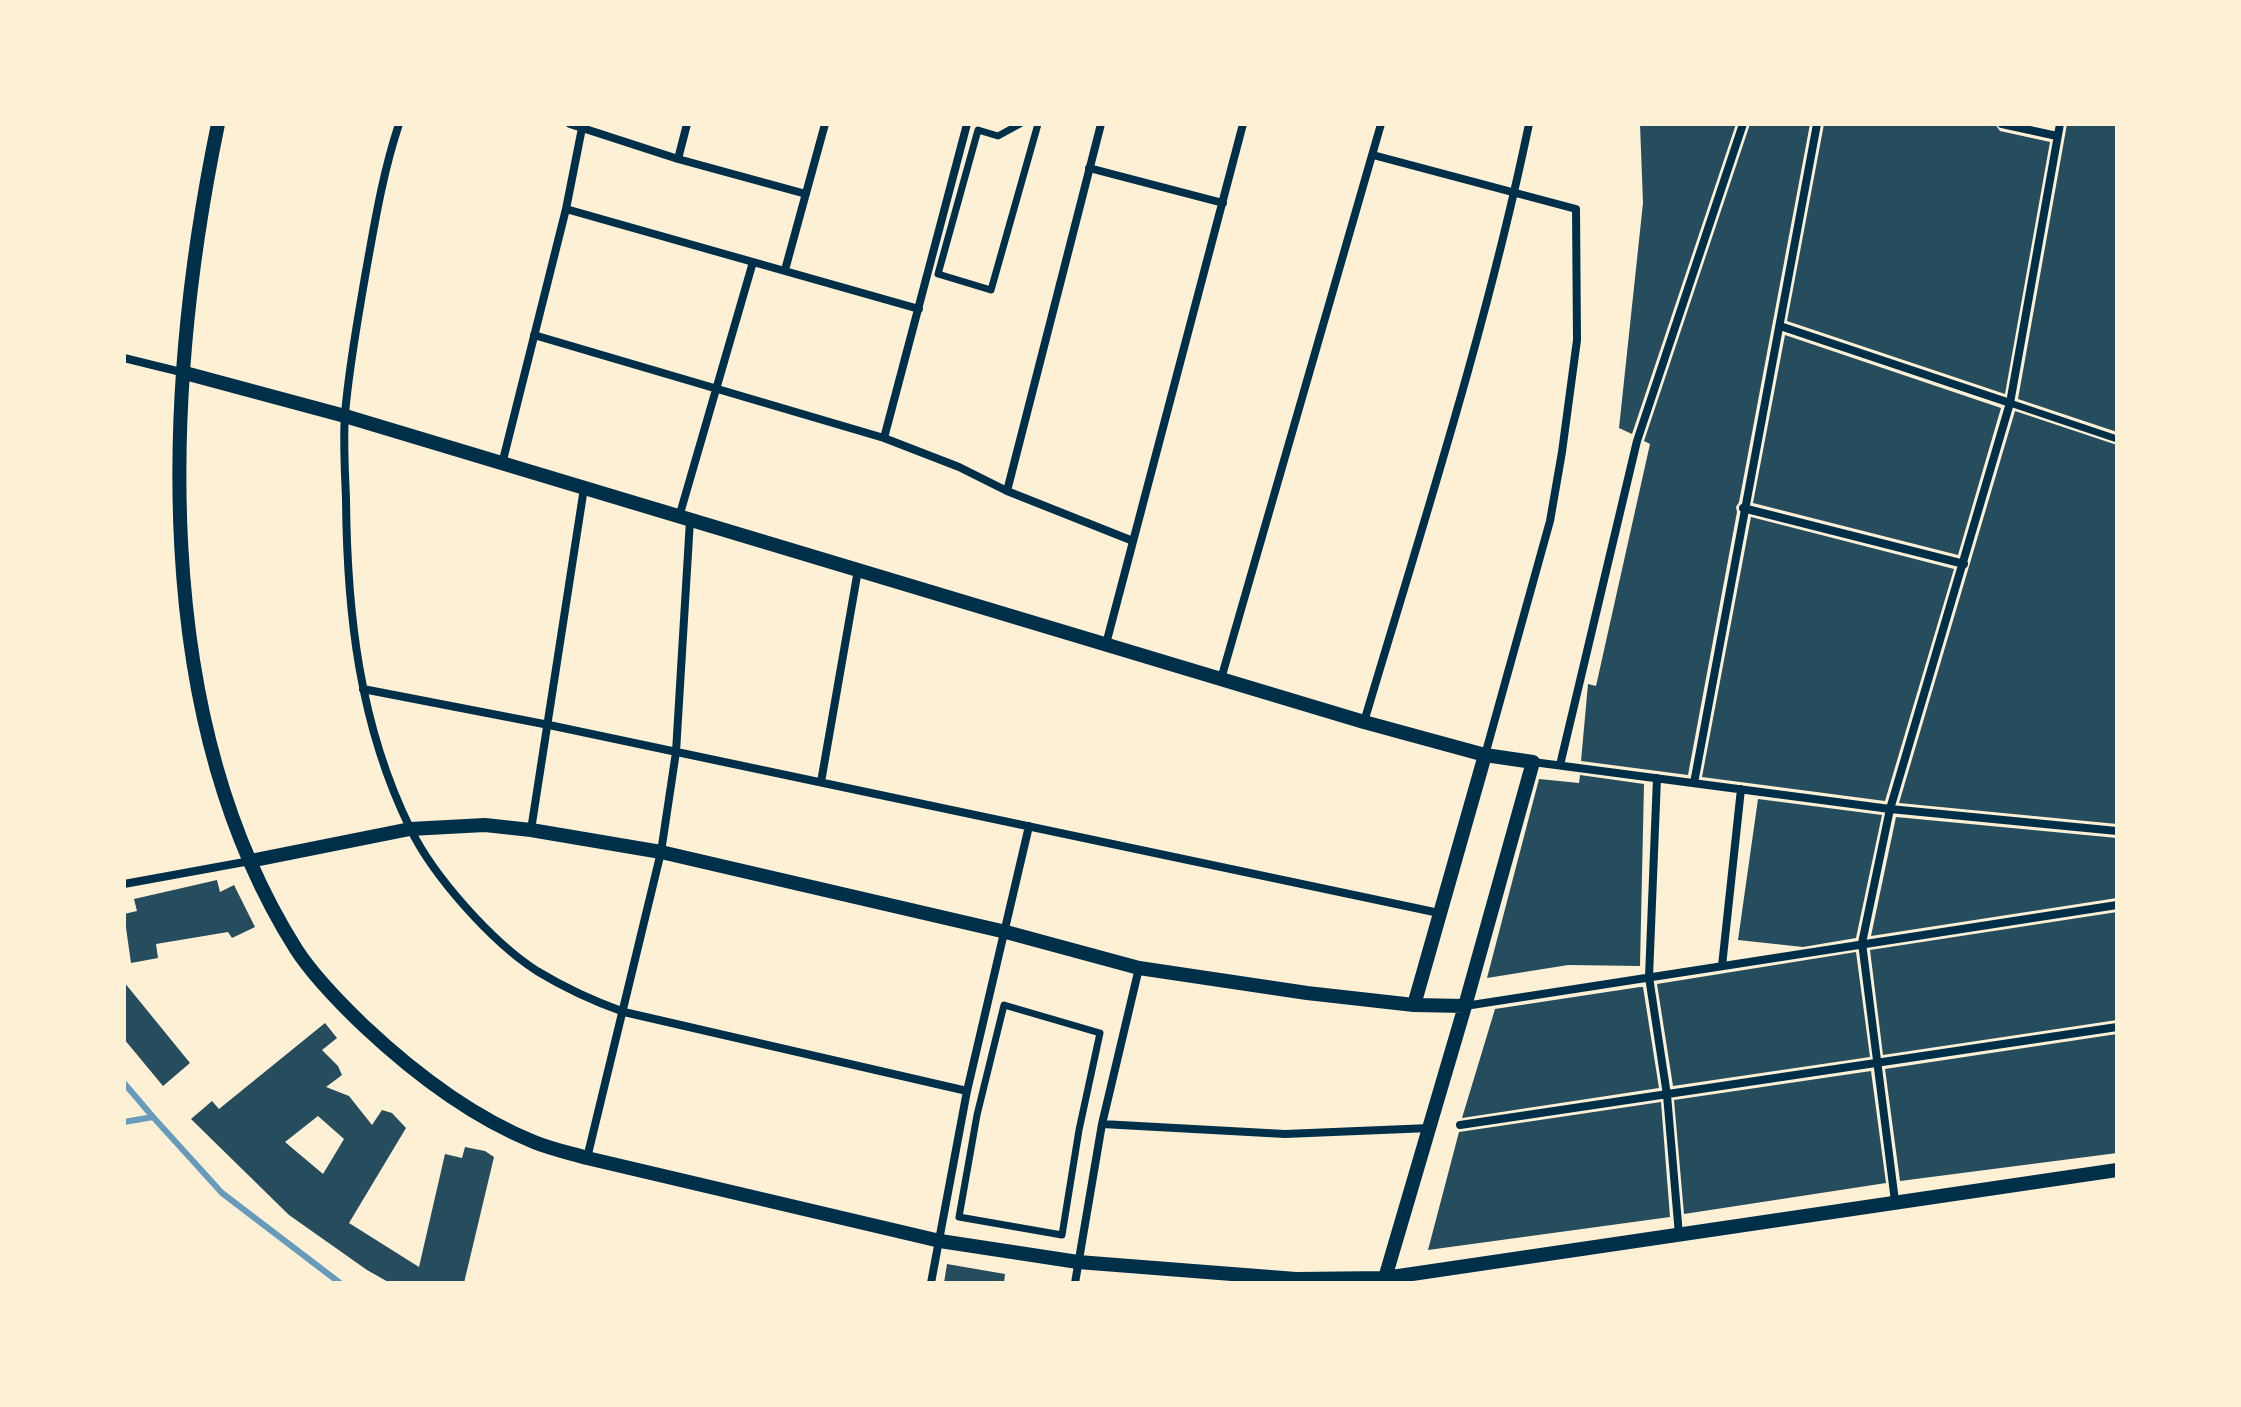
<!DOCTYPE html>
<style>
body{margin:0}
#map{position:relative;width:2241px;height:1407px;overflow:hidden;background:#fdf0d5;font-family:"IBM Plex Sans",sans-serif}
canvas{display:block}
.frame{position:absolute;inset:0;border:126px solid #fdf0d5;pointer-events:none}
</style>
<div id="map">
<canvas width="2241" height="1407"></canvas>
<div class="frame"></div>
</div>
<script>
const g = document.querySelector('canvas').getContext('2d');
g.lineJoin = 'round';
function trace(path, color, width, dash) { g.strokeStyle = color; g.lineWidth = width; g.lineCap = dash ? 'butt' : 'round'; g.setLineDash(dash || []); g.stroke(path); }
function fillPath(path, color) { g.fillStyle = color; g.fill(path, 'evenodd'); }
trace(new Path2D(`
 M124,1083L153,1117
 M124,1122L153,1117L222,1193L340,1283`), '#669bbc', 6);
fillPath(new Path2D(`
 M1640,124H1736L1632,434L1619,428L1643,203Z
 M1750,124H1810L1739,502L1736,507L1737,512L1688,775L1581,761L1588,684L1596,686L1650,444L1644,441Z
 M1824,124H1995L2000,131L2050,142L2005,394L1787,321Z
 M2067,124H2117V432L2018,399Z
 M1785,335L2001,408L1958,555L1753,503Z
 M2015,411L2117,445V824L1899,803Z
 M1751,517L1954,569L1885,801L1702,777Z
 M1580,775L1644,784L1640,966L1568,965L1487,978L1539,779L1579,783Z
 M1758,799L1882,815L1856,938L1803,947L1738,940Z
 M1896,817L2117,838V898L1871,936Z
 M217,880L220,892L234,885L255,927L232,938L228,932L156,944L158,958L131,963L124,914L137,911L134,899Z
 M2117,912V1020L1883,1055L1870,950Z
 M1856,952L1870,1057L1673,1086L1657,984Z
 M124,982L190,1063L163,1086L124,1039Z
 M1640,987H1643L1659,1088L1462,1118L1495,1009Z
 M325,1023L337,1038L322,1050L338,1066L342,1075L326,1087L349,1096L372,1125L382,1110L392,1113L406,1128L349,1223L419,1267L445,1154L462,1158L465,1147L485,1151L494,1157L464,1283H390L367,1270L289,1215L191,1119L212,1101L219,1109ZM318,1116L344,1139L323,1174L285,1142Z
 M2117,1034V1153L1900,1181L1885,1069Z
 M1871,1071L1886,1183L1684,1214L1674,1100Z
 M1661,1102L1670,1217L1428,1250L1459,1132Z
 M947,1264L1005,1274L1004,1283H944Z`), '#264d5e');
trace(new Path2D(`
 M1020,124L998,136L978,130L938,274L991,290L1038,124
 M2010,403L2117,439
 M1004,1005L1100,1033L1079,1130L1062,1235L959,1217L977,1115Z`), '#003049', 7);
trace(new Path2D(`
 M399,124C383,172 375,221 366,271C358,318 349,366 345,414C343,442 345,471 346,499C347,612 359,724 410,828C433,876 492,942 537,971C565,988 593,1001 624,1012L967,1091
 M570,124L678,159L806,194
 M2002,124L2057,136
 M1373,155L1576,209L1577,340L1562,452L1550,521L1485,755
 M678,159L687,124
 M1089,168L1223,203
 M566,209L919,309
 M785,270L825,124
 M1780,326L2010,403
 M534,335L884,438L959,467L1007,491L1133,541
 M124,358L185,373
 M884,438L967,124
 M502,464L566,209L582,128
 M1007,491L1101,124
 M1743,508L1964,564
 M679,517L753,262
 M1106,644L1243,124
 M1221,679L1381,124
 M363,689L549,725L1439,913
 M1364,722C1423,524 1487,326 1529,124
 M1533,762L1890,809L2117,831
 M1560,765L1637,441L1743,124
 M1657,778L1649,977L1667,1095L1679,1235
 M821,782L858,570
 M1694,783L1817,124
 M531,830L584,488
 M124,884L250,861
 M1722,966L1741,789
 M1465,1006L2117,905
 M1102,1124L1285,1134L1430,1128
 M1460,1125L2117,1027
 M587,1158L661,852L676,752L690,520
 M1895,1201L1862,943L1890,809L2010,403L2060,124
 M931,1283L967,1091L1029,826
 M1075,1283L1102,1124L1139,968`), '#003049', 8);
trace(new Path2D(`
 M218,124C164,385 148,714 296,949C314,977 340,1003 364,1026C414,1073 470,1116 534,1142C551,1149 570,1153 587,1158L940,1241L1078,1262L1296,1279L1385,1278L2117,1170
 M185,373L345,416L1364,722L1485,755L1533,762L1465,1006L1385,1278
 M250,861L410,829L485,825L531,830L661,852L1006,932L1139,968L1307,993L1414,1005L1465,1006
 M1414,1005L1485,755`), '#003049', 14);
</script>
